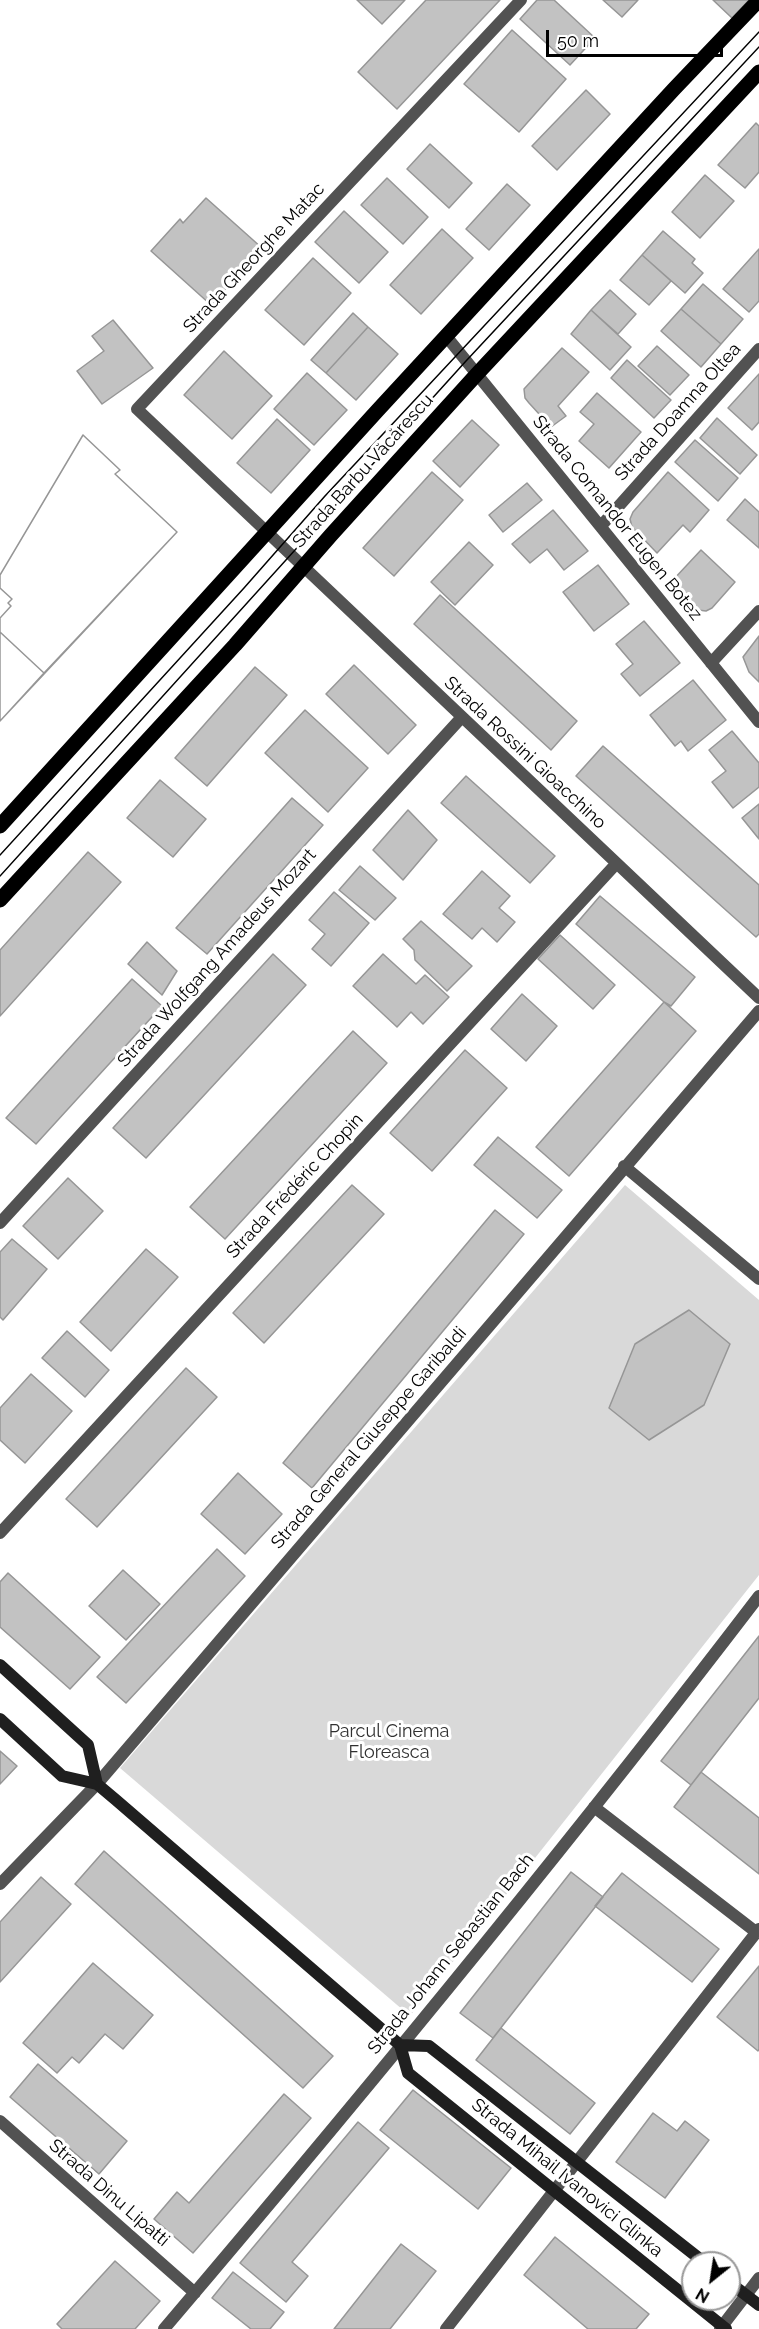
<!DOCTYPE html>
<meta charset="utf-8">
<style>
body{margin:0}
#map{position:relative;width:759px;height:2329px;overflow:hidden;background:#fff;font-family:Raleway,sans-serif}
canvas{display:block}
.north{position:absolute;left:681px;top:2251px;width:60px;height:60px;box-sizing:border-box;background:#fff;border:2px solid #999;border-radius:50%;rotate:210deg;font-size:16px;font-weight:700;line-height:24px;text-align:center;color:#000}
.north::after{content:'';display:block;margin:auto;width:21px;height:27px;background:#000;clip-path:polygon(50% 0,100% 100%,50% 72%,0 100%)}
.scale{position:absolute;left:546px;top:30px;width:177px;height:27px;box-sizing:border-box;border:3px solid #000;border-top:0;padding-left:8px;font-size:18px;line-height:21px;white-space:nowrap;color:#000;-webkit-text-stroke:4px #fff;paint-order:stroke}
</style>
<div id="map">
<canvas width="759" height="2329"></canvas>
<div class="north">N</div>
<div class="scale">50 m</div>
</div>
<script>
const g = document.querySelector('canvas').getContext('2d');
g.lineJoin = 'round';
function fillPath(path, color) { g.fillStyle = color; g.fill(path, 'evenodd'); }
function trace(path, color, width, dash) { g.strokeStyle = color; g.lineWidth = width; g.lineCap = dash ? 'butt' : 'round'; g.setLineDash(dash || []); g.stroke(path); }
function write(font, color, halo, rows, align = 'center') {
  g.font = font + ' Raleway,sans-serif'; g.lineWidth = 6; g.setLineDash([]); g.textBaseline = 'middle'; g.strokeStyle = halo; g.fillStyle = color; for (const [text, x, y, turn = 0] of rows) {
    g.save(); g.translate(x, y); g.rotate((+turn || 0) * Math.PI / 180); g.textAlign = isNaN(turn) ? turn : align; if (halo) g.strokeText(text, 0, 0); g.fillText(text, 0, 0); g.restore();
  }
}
fillPath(new Path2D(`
 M625,1185L759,1300V1575L410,2016L120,1768Z`), '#d9d9d9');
const building = new Path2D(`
 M357,0H405L382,24Z
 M426,0H500L397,109L358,72Z
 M537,0H554L595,38L570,65L520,19Z
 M603,0H638L622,17Z
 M713,0H749L732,18Z
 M512,30L566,79L519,132L464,84Z
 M586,90L610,114L557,170L532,146Z
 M756,123L759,126V172L745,188L718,165Z
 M430,144L472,183L449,208L407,169Z
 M705,175L734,201L700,238L672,212Z
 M387,178L428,217L403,244L361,205Z
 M507,184L530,205L489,250L466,229Z
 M206,198L262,248L211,305L151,251L180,219L183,223Z
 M344,211L388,252L359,283L315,242Z
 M442,229L473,258L421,314L390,285Z
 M663,231L695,259L692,263L703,273L685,293L642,255Z
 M759,249V301L749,312L723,289Z
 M642,255L671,281L649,305L620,280Z
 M313,258L351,293L304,345L265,310Z
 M703,284L743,319L721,344L681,309Z
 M610,290L636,314L618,334L591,310Z
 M681,309L721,344L701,367L661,331Z
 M591,310L631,347L610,370L571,334Z
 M353,313L368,327L326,373L311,360Z
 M113,320L153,368L102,404L77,371L104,351L92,336Z
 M368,327L398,354L356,400L326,373Z
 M657,346L689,375L670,395L638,366Z
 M562,348L589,372L558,406L566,416L551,427L529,403L525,398L524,389Z
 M224,351L272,396L232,439L184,395Z
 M627,360L671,400L654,418L611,378Z
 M307,373L347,410L314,445L274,409Z
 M759,374V422L752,430L728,408Z
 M597,393L641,432L609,468L579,441L594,424L580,412Z
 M717,418L757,455L740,474L700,438Z
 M277,419L310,450L271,493L237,463Z
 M472,420L499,445L460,487L433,461Z
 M83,435L120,470L115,474L177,532L44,673L0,632V618L11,606L8,603L12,599L0,588V575Z
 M83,435L120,470L115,474L177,532L0,721V618L11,606L8,603L12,599L0,588V575Z
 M695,440L738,478L718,501L675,462Z
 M432,472L463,500L394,576L363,548Z
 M668,472L709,510L690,532L683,525L657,553L632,527L630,519L633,512Z
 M527,483L542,500L503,532L489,515Z
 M745,499L759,512V548L727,520Z
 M553,510L588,551L564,570L547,549L530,563L512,544Z
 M469,542L493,565L455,605L431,582Z
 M701,550L735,582L712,608L706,611L698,610L673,580Z
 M598,565L629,604L594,631L563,592Z
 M440,595L577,721L551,750L414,624Z
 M644,621L680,663L640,696L621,674L633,664L616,644Z
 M0,632L44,673L0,721Z
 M759,636V682L749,672L743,657Z
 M354,665L416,725L388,754L326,694Z
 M255,667L287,695L207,786L175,758Z
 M693,680L726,720L688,751L681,741L675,746L650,715Z
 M305,710L368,768L328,812L265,753Z
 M732,731L759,763V787L733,808L712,782L726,771L709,750Z
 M603,746L759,885V934L756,937L576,776Z
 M466,776L555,856L530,883L441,803Z
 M160,780L206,819L173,857L127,818Z
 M292,798L323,825L207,954L176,928Z
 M759,804V839L742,818Z
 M408,810L437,840L403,880L373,850Z
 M88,852L121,882L0,1016V950Z
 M360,866L396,898L375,920L339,890Z
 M482,871L510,896L499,908L515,922L497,942L482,928L472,939L443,914Z
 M334,892L369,923L331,966L312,949L325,934L309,920Z
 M600,896L695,977L671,1006L664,1002L576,924Z
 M421,921L472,966L447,991L415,960L414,950L403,939Z
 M560,935L615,985L593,1009L538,959Z
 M147,942L177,971L162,995L128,964Z
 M273,954L306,985L146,1158L113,1128Z
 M383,954L416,984L425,975L449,997L423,1024L411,1012L397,1027L353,986Z
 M132,979L162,1006L36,1144L6,1118Z
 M522,994L557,1026L526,1061L491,1029Z
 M664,1002L696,1031L569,1176L536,1147Z
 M353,1031L387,1063L225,1239L190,1207Z
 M465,1050L507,1088L432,1171L390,1133Z
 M498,1137L562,1190L537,1218L474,1165Z
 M68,1178L103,1211L58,1259L23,1226Z
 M352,1185L384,1214L264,1343L233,1313Z
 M495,1210L524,1234L312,1488L283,1463Z
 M12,1239L47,1269L3,1320L0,1317V1252Z
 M146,1249L178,1277L111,1351L80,1322Z
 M689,1310L730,1344L704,1405L649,1440L609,1408L635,1344Z
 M67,1331L109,1370L85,1397L42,1358Z
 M186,1368L217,1397L97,1527L66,1499Z
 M31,1374L72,1411L25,1463L0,1440V1408Z
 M238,1473L282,1514L245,1554L201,1514Z
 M217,1549L245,1576L126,1703L97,1677Z
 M123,1570L160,1604L126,1640L89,1606Z
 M8,1573L100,1657L70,1689L0,1627V1582Z
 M759,1636V1698L691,1785L661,1761Z
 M0,1751L17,1766L0,1784Z
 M701,1772L759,1818V1874L674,1807Z
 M104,1851L333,2056L303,2088L75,1884Z
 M571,1872L603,1897L493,2038L460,2013Z
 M622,1873L719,1949L692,1982L595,1906Z
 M41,1877L71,1904L0,1982V1922Z
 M93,1963L153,2015L123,2049L105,2034L79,2063L72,2057L57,2073L23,2043Z
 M759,1966V2049L758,2051L717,2017Z
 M501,2028L595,2103L570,2134L476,2060Z
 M38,2064L127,2141L99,2174L10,2097Z
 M413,2090L511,2168L478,2209L380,2130Z
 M284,2094L311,2118L193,2253L154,2219L177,2192L189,2203Z
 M653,2113L677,2131L685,2121L709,2140L665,2198L616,2162Z
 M358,2122L389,2148L292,2262L308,2276L286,2302L240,2263Z
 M555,2237L649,2314L636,2329H588L524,2275Z
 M401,2244L436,2271L390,2329H334Z
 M115,2261L160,2301L135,2329H62L57,2324Z
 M233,2272L284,2312L270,2329H251L212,2298Z`);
fillPath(building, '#c2c2c2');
trace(building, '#969696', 1.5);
trace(new Path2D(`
 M521,0L137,409L759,998
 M446,336L759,722
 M601,526L759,349
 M711,663L759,611
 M624,1166L759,1279
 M0,1223L462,717
 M0,1533L616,864
 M594,1807L756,1932
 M0,1884L97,1784L759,1011
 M0,2121L195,2293
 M164,2329C368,2089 568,1846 759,1596
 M446,2329L759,1929
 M720,2329L759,2278`), '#525252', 12);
trace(new Path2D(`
 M0,1665L88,1745L97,1784
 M0,1719L62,1776L97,1784L116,1800L400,2045L408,2073L726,2329
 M400,2045L429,2046L705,2263
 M729,2282L759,2305`), '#1f1f1f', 12);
trace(new Path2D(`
 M0,826L377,411L674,89L759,0
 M0,900L235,645L331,535L477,374L759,72`), '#000', 15);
trace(new Path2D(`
 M0,855L244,588L325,496L759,32
 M0,876L466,361L759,47`), '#000', 1.5);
write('18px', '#000', '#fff', [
 ["Strada Gheorghe Matac",254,258,-47],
 ["Strada Doamna Oltea",678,412,-48],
 ["Strada Barbu Văcărescu",363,471,-48],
 ["Strada Comandor Eugen Botez",617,518,51],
 ["Strada Rossini Gioacchino",525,753,43],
 ["Strada Wolfgang Amadeus Mozart",217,958,-48],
 ["Strada Frédéric Chopin",295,1186,-47],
 ["Strada General Giuseppe Garibaldi",369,1438,-49],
 ["Strada Johann Sebastian Bach",451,1954,-51],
 ["Strada Mihail Ivanovici Glinka",567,2178,39],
 ["Strada Dinu Lipatti",109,2193,41]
]);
write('18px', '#303030', '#fff', [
 ["Parcul Cinema",389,1732],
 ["Floreasca",389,1753]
]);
</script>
